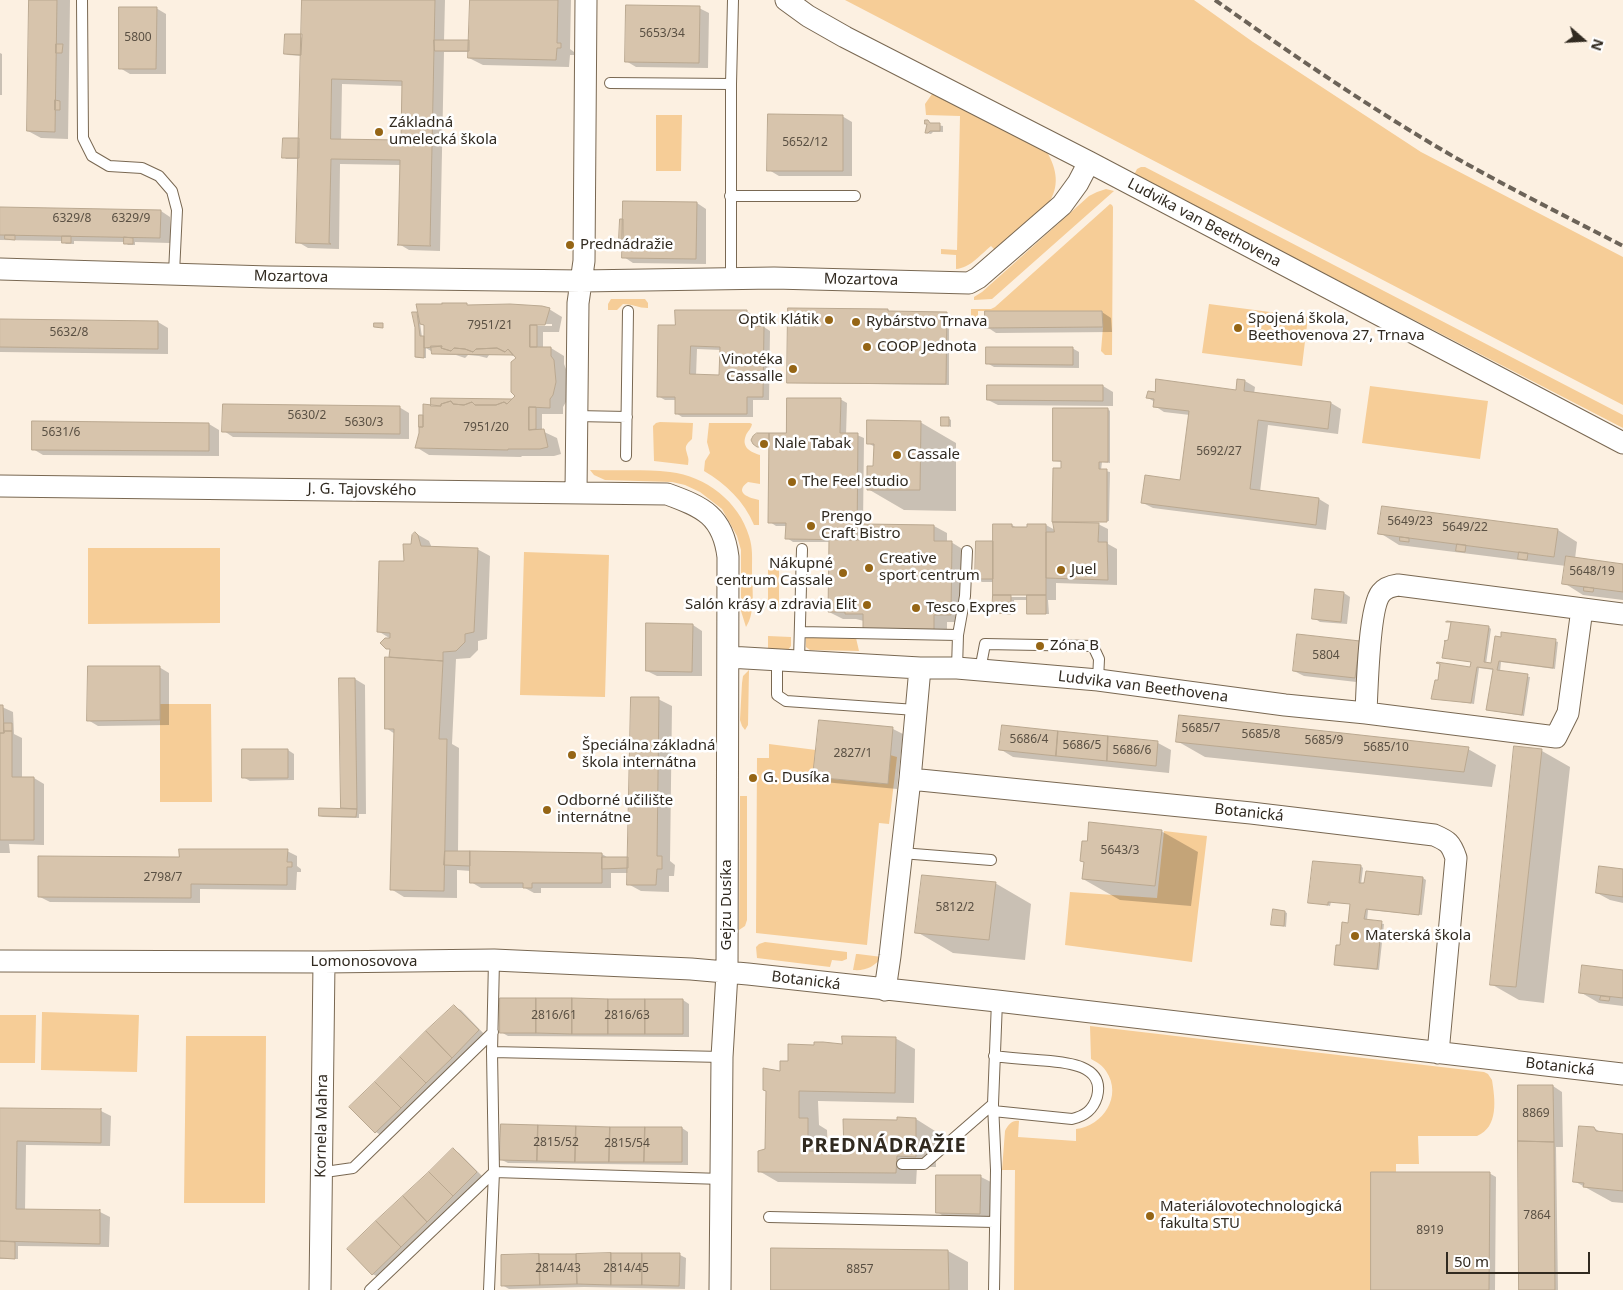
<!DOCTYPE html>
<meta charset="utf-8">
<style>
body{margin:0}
#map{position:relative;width:1623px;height:1290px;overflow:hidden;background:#fcf0e1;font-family:"Noto Sans",sans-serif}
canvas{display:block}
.north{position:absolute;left:1558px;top:15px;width:50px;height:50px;-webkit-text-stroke:4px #fff;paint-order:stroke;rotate:109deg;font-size:14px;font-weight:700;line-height:20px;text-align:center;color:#312a20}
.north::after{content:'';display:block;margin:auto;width:18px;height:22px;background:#312a20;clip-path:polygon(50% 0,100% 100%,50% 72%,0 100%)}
.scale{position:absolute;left:1446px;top:1252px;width:144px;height:22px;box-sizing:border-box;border:2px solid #312a20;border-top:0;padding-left:6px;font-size:15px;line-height:18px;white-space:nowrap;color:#312a20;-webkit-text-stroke:4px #fff;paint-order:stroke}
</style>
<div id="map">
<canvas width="1623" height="1290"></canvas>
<div class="north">N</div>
<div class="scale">50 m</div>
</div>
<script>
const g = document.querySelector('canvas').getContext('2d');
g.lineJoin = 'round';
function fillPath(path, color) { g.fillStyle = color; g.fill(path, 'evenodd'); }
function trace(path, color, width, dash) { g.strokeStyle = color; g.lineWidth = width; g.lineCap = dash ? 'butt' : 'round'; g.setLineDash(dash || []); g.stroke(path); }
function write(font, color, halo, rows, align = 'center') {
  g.font = font + ' "Noto Sans",sans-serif'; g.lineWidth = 5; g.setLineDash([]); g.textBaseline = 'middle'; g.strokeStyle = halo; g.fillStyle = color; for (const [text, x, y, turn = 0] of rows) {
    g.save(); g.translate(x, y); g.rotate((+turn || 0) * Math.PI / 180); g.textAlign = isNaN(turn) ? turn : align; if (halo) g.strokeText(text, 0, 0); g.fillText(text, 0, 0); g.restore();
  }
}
fillPath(new Path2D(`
 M845,0H1194L1253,42L1421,152L1623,257V405Z
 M932,94L1047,152C1057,169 1060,187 1048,204L995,250L991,246C980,255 970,268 956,269V255L941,254V249L957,250L960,116L926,115L925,104Z
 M656,115H682L681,171H656Z
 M1141,167H1145L1623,415V428L1134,175L1137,169Z
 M1106,189L1114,191L992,299L974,300V297L982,292L1089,196L1097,192Z
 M1110,204L1112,205L1113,207L1112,355H1105L1101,351L1103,327L1102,311H978V326L971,320V309H991L995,307Z
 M611,299H645L648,303V308C638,308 633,304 623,304L617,310H608V304Z
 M1209,304L1308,317L1302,366L1202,353Z
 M1370,386L1488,401L1480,459L1362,443Z
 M660,422L693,423L692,439C683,447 686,448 688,457C689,460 688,463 688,465L654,461L653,426L656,423Z
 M709,423H750L752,424C751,429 748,431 746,435C741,447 750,452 760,455V484L748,482C733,493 750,498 759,500V525H754C744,501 726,484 704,471L705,461L710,453L707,442Z
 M590,470C616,471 644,469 670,472C706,476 739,502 749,536C753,548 752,559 752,571C752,588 756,612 746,627L741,611V550L737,536L722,509L700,492L685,485L672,482L605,480L594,475Z
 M88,548H220V623L88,624Z
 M524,552L609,555L605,697L520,695Z
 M768,558H779V610H768Z
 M768,636L791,637V646L788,650L768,649Z
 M806,637L856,638L859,651L810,650L806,647Z
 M749,670L748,725L745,730L742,726L740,720L742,683L743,676Z
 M160,704H211L212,802H160Z
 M769,744L816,750L813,777L887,784L890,755L897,757L889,824L879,823L867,945L756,933L757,758H769Z
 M740,796H747V920L745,926L739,930Z
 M1164,831L1207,836L1192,962L1065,945L1070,892L1157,898Z
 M765,942L847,952V959L842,961L832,960L830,967L757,958L756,947L759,944Z
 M856,954H858L882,957C874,967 866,971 853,970Z
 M42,1012L139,1015L137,1072L41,1070Z
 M0,1015H36L35,1063H0Z
 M1090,1026L1484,1072L1488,1074L1492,1080C1495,1099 1499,1127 1477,1136H1418L1419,1164H1396V1172H1371V1290H1014L1015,1170H1002L1005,1131C1008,1125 1012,1120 1019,1121L1018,1137L1076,1141V1129C1103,1126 1123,1096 1106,1071C1103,1066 1097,1062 1091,1059Z
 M186,1036H266L265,1203H184Z`), '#f6cd97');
fillPath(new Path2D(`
 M30,0H70L68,139L41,138L28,131Z
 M304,0H445L444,41L470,42L471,0H571L570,49L574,52V55H570L569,67L483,65L469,58L470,52H444L440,251L409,250L399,244L401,165L340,164L339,249L308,248L298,242L300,159H286L284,157L300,140L302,56L288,55L286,54L303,36ZM342,84L403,86L402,142L341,140Z
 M156,8L166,14V74H130L120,68Z
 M699,8L709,13L708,68L636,67L626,61Z
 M0,53L2,54V95H0Z
 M842,116L852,122V176H779L769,170Z
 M928,122L931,124L943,126V132H933L931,134L926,133Z
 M697,203L706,209V264L633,263L624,257L623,240L620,239Z
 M0,208L161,211L170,217V243L135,242V245H128L125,242L74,241V244H66L63,241L0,240Z
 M549,309L562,317L559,332H543V348H551L564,356V364L566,369L569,390L566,402L563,407V414H542V431L557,438L561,454L554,456H522L521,457L429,455L416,447L512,401L517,396L518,358L511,355H489L487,358L479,356L468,355L465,358L456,355L436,354L426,348V358H419L416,357V314L419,315ZM420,323L425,326V338L422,337ZM535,324H552V326H537Z
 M888,310L891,313H947L949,315V385L791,383L789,382Z
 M746,311L753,315V327H764L770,331L769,400H753V417H682L676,413V400H665L658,396L676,327ZM697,349L721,350V377L696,376Z
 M1102,312L1111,318L1112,332L996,333L987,327Z
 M0,321L158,322L168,328V354L0,352Z
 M1072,348L1079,352V368L994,367L987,363Z
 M1238,380L1245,381L1255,387L1254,394L1331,403L1341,409L1338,434L1268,425L1260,492L1319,499L1329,505L1326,530L1153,508L1143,503L1181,481L1190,415L1164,412L1155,406V402L1148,398L1237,392Z
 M1103,386L1113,392V406L998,405L988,400Z
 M840,399L847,403L846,435H857L864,438L863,525L934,526L947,533V542H951L964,550V622H947V637H912V640L877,639L864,632V621L856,619H843L829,612L830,542H793L787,538V526H776L770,522V448H761L754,443L788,434Z
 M399,407L409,413V439L233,437L224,431Z
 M1054,409H1108L1110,411V463L1102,462L1101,470L1110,472L1109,521H1055V523L1098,524L1108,529V544L1117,549V585L1056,583V600H1048L1049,614H1031L1028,613V600H1014V614H996L994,613V582H982L976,578L977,542H994L995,525H1012L1017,528H1029V525H1046L1055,530L1054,521V470H1062V462L1054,461ZM1008,594H1031V597H1011Z
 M948,418L951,420V427L942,425Z
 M920,422L956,443V511L904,510L868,489L875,468V447L868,443Z
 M209,424L219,430V456L43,455L33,449Z
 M1558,530L1577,542L1575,559L1623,565V600L1583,595L1564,583L1566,566L1399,545L1380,533Z
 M415,533L429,541L432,548L477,549L490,556L487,639L478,641V650L470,658L456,659L452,744L459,748L458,852L602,854L610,859H629L658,699L672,706L670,861L675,865L674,876H669V892L641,891L628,884V873H611V888H541V893H534L525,888H481L471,882V871L457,870V898L404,897L391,889L395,734L386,728L391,650L386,648L391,639L378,631L413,545Z
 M1344,593L1350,597L1347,624L1320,622L1314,618Z
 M693,625L702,631V676H657L647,671Z
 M1489,627L1491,629L1486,664H1492L1502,638L1555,641L1558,642L1555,669L1501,662L1500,672L1530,677L1524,716L1487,710L1494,670L1479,668L1474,704L1433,698L1471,668L1472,662L1444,657Z
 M1360,642L1365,683L1304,676L1294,671Z
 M159,667L169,673V725L98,726L88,720Z
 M355,679L365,685L366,814H359V818L323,817L320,816L347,810L343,808Z
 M0,706L13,712L14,734L22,738V778H34L44,784V845L9,844L10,853H0Z
 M893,729L903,734L897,789L824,782L815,776Z
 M1177,741L1468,749L1496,765L1492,787L1205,757Z
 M1158,743L1171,750L1169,773L1013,757L1000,749Z
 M243,750H288L294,754V780L250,781L243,777Z
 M1542,751L1570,767L1544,1003L1519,1000L1491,984Z
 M1161,831L1198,852L1191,906L1120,900L1083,879Z
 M287,851L297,856V866L301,869V872H297L296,890L200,889V903L50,902L40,897L180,859Z
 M1361,866L1363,868L1361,884L1365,885L1367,873L1423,878L1426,880L1422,915L1368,910L1367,921L1384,924L1379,970L1338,966L1335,964L1349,924L1351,904L1331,902L1330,906L1310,902Z
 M1623,870V903L1610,900L1597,893Z
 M995,883L1031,904L1025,960L953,953L917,932Z
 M1285,912L1287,913L1286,927L1272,924Z
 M1623,972V1006L1599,1003L1580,992Z
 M683,1000L689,1004V1037L508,1036L501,1032Z
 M455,1007L461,1010L485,1035L382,1136L376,1132L351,1107Z
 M895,1038L915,1049L914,1103L818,1101L819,1125L827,1130L828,1153H845L898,1121L916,1119L935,1131L936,1167H917L916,1184L778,1182L759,1171L766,1150L781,1073L789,1062L843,1045Z
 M1553,1086L1562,1092L1563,1147H1556L1558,1290H1521Z
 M0,1109L101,1111L111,1116L110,1146L26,1145L25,1211L100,1212L110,1217L109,1247L18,1246V1259H0Z
 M502,1126L682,1128L688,1132V1165L508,1163L502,1160Z
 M1594,1128L1602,1133L1623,1135V1203L1612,1202L1574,1181Z
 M453,1149L459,1153L482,1176L379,1277L372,1274Z
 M1489,1173L1496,1177L1495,1290H1372Z
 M981,1177L991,1182L990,1219L947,1218L937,1212Z
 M948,1251L968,1262V1290H772Z
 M680,1255L686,1258L685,1289L584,1287L509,1289L502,1285Z`), '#0003');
const building = new Path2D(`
 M29,0H57L55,132L27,131Z
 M302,0H435L430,245L431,246L397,245L398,244L400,160L331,159L329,243L331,244L296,243ZM332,79L402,81L401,140L331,139Z
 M470,0H558L557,43H561V48H557L556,60L468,58Z
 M626,5L700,6L699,63L625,62Z
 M119,7H157L156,69H119Z
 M285,34H302L301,55L284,54Z
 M434,40H469V51H435Z
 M56,44H63L62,53H56Z
 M55,100L60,101V110H55Z
 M768,114L843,115V171H767Z
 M925,120H928L930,123H940V131H930L928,133H925L927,124H925Z
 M283,138H299V158H282Z
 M623,201L697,202L696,259L622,258Z
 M0,207L161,210L160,238L0,235Z
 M620,219H623V240L619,239Z
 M5,235H15V240L5,239Z
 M62,236H71V243H62Z
 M124,237L133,238V244H124Z
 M442,303H467V305L510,304L542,306L550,308L545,325H530V347H551V356L554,360L556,382L553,395L550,399V408L529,407V430L544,429L548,447L540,449H508V450L415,448L419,433V427H423V404L441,406V404L451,401L453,404L464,405L472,402L475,405H496L504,402L507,404L515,396L511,392V362L516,358L508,349L505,352L497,348L476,349L473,352L465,349L454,348L451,351L441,348L442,346L424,348V325L420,324L416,304H442Z
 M788,308L888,309V311L947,312L946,384L787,383Z
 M675,310H747V326H764L763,397H747V414H675V397H657L658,325H675ZM691,346L720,347L719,375L690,374Z
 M985,311H1102L1103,327L985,328Z
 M412,312H417L420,336H424V358L415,357V328Z
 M0,319L158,321V349L0,347Z
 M374,323H383V328L374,327Z
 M530,325H537V347H530Z
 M431,346H442L441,348L451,351L454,348L465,349L473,352L476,349L497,348L505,352L508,349L513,355L432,354Z
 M986,347H1073V365L986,364Z
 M1156,379L1236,390L1237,379L1245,380L1244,391L1331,402L1328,429L1258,420L1250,489L1319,498L1316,525L1141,503L1145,475L1180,480L1189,411L1153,407L1154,399L1146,398L1148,391L1155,392Z
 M987,385H1103V401L987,400Z
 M431,398L512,399L507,404L504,402L496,405H475L472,402L464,405L453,404L451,401L441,404V406H431Z
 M787,398H841L840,433H858L857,540L785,539L786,523H768L769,433H786Z
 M223,404L400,406V434L222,432Z
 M529,407H536V429L529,430Z
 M1053,408H1108V462H1099V469H1107V522H1052L1053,468H1061V461H1053Z
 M419,415H423V427H419Z
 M941,417H949V426H941Z
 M867,420L921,421L920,490H867V466H873L874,444H867Z
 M32,421L209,423V451L32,450Z
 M757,433H769V447H757L753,444L751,440L753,436Z
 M1382,506L1558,529L1554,557L1378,534Z
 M1053,522L1099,523L1098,542H1107L1108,580L1046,578V532H1054Z
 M863,524L934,525V541H952L951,615H934V630L863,632V614H845V612H828L829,539L863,540Z
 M993,524H1012V527H1027V524H1046V595H993Z
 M415,532L418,535L421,546L478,548L474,632L465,634V642L456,651L443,652V661L389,657L390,649H386L380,643L385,638H390V633L377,632L379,561H404L403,544H411L412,535Z
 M1400,537L1409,538V542L1400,541Z
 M976,541H993V579H975Z
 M1457,544L1466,545L1465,552L1456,551Z
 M1519,552L1528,553L1527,560L1518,559Z
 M1566,556L1623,564V592L1562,584Z
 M1584,587L1594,588L1593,592L1584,591Z
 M1315,589L1344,592L1341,622L1312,619Z
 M993,595H1011V614L992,613Z
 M1027,595H1046V614H1027Z
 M1447,621L1489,626L1484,662L1491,663L1495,636L1501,637V632L1556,639L1553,668L1499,661L1497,670L1528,674L1522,715L1486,710L1493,669L1477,667L1471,703L1431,699L1435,680H1438L1440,664L1436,663L1437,662L1470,667L1471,662L1442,658L1445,641H1444L1448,640L1451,622H1446Z
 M646,623L693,624L692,672L646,671Z
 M1297,634L1360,641L1355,678L1293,671Z
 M385,657L443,661L439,739H447L444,891L390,890L394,729H385Z
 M88,666H160V720L87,721Z
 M339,678H355L357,809L341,808Z
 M631,697H659L657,856H662V869H657L656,885H627Z
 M0,705H3L4,733H0Z
 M1179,715L1469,747L1464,772L1176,742Z
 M819,720L893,727L888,784L813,777Z
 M4,723H12V731H4Z
 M1002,725L1058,731L1056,756L999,750Z
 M4,731H12V777H34V840H0V733H4Z
 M1058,731L1108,736L1107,761L1056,756Z
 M1108,736L1158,741L1156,766L1107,761Z
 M1514,746L1542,749L1516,987L1490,985Z
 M242,749H288V778H242Z
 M319,808L357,809L356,817L319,816Z
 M1089,822L1162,830L1155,886L1082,879L1084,862L1080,861L1082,841H1087Z
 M179,849H288L287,862H292V867H287V885L191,884V898L38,897V856L179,857Z
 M445,851H470V866L444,865Z
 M470,851L602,853V883H532V888H523V883H470Z
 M602,857H628V868L602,869Z
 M1313,861L1361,865L1359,883H1364L1366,871L1423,877L1419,915L1366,909L1364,919L1382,921L1377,969L1334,965L1336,945H1340L1342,922L1348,923L1350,904L1328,902V905L1308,903Z
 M1599,866L1623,869V897L1596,893Z
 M922,875L996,882L989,940L915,933Z
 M1273,909L1285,911L1284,926L1271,925Z
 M1582,965L1623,970V998L1579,993Z
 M1601,996L1610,997L1609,1001L1600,1000Z
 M500,998H536V1033H500Z
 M536,998H572V1034L536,1033Z
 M572,998L608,999V1034H572Z
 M608,999H645V1034H608Z
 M645,999H683V1034H645Z
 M454,1005L479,1030L452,1058L426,1031Z
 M426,1031L452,1058L426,1083L400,1057Z
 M842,1036L896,1037L895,1093L799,1091V1118H808V1151L844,1152L843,1119L897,1120V1117L916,1118V1157L897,1156L896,1173L758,1172V1151L765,1149L766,1091L763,1090V1068L780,1071V1061H788V1044L814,1045V1042H823L842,1044Z
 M400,1057L426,1083L401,1108L375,1082Z
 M375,1082L401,1108L375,1133L349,1107Z
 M1518,1085H1553L1554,1142L1518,1141Z
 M0,1108L101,1109V1108V1143L17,1141L16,1209L99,1210L100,1209V1244L0,1241Z
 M501,1124L538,1125L537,1161L500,1160Z
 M538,1125L576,1126L575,1162L537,1161Z
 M576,1126L610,1127L609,1162H575Z
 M1579,1126L1594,1127L1596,1131L1623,1134V1191L1583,1187L1584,1183L1573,1182Z
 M610,1127H645L644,1162H609Z
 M645,1127H682V1162H644Z
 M1518,1141L1554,1142L1555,1290H1519Z
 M453,1148L477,1172L453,1196L429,1172Z
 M429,1172L453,1196L427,1222L403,1196Z
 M1371,1172H1490L1489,1290H1371Z
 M936,1175H981L980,1214L936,1213Z
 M403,1196L427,1222L401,1247L376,1221Z
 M376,1221L401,1247L372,1275L347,1249Z
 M0,1241L15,1242V1259L0,1258Z
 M771,1248L948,1250L949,1290H771Z
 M611,1253H642V1285H611Z
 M611,1253V1285L577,1284L576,1254Z
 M642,1253H680L679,1286L642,1285Z
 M539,1254H576L577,1284L540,1285Z
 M539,1254L540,1285L501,1286V1255Z`);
fillPath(building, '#d7c4ac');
trace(building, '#baa890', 1);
const lane = new Path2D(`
 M82,0L83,138L92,156L109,166L142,168L159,176L172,191L177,210L174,273
 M610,83L731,84
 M730,196H855
 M731,278V84L733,0
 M576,416L627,417
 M626,456L628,311
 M800,632L958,635
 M777,658V695L786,701L916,710
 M799,660L802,549
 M957,668L958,635L965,596L967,551
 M980,670L985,644L1093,646L1099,659L1098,680
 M901,853L991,860
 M492,1052L722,1057
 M993,1111L1072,1119C1085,1116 1093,1110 1097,1097C1106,1062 1059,1062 1037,1060C1023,1059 1009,1058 994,1056
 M902,1164H924L993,1104
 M322,1170L332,1171L353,1168L493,1032
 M769,1217L994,1222
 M370,1290L494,1172L722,1179
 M489,1290L494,1172L492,1052L494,960
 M994,1290L996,1170L993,1104L997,1001`);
const street = new Path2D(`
 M786,0L808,16L845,37L1089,162L1623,443
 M0,269L269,277L581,281L774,278L969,283L978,278L1062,205L1078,183L1089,162
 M0,486L667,494C703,507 723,516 728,557L727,973L722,1057L720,1290
 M576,492L578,303L584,261L586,0
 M728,657L920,668H957L1098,680L1285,705L1366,713L1556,737L1568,713L1582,609
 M1366,713C1367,691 1369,607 1381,593C1385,588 1391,586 1398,585L1623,614
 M910,779L920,668
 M0,961L324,962L494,960L691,969L748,974L997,1001L1623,1074
 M885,990L890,956L910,779L1251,813L1434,835C1448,841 1451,843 1456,858L1438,1053
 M320,1290L324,962`);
trace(lane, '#796852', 12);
trace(street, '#796852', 23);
trace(lane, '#fff', 10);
trace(street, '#fff', 21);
trace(new Path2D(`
 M1215,0C1293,55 1373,110 1456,158C1511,189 1567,217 1623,246`), '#6c6358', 4, [8, 4]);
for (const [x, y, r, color] of [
 [379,132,5,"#956515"],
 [570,245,5,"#956515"],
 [829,320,5,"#956515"],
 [856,322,5,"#956515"],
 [1238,328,5,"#956515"],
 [867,347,5,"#956515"],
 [793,369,5,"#956515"],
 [764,444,5,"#956515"],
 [897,455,5,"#956515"],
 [792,482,5,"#956515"],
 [811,526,5,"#956515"],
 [869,568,5,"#956515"],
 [1061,570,5,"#956515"],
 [843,573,5,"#956515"],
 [867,605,5,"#956515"],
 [916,608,5,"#956515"],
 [1040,646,5,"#956515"],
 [572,755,5,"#956515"],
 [753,778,5,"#956515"],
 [547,810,5,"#956515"],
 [1355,936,5,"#956515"],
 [1150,1216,5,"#956515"]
]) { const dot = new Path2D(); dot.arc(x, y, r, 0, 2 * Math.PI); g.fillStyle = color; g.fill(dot); trace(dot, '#fff', 2); }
write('12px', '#5a5043', null, [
 ["5653/34",662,34],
 ["5800",138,38],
 ["5652/12",805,143],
 ["6329/8",72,219],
 ["6329/9",131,219],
 ["7951/21",490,326],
 ["5632/8",69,333],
 ["5630/2",307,416],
 ["5630/3",364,423],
 ["7951/20",486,428],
 ["5631/6",61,433],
 ["5692/27",1219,452],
 ["5649/23",1410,522],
 ["5649/22",1465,528],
 ["5648/19",1592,572],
 ["5804",1326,656],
 ["5685/7",1201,729],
 ["5685/8",1261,735],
 ["5686/4",1029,740],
 ["5685/9",1324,741],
 ["5686/5",1082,746],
 ["5685/10",1386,748],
 ["5686/6",1132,751],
 ["2827/1",853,754],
 ["5643/3",1120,851],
 ["2798/7",163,878],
 ["5812/2",955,908],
 ["2816/61",554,1016],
 ["2816/63",627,1016],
 ["8869",1536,1114],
 ["2815/52",556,1143],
 ["2815/54",627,1144],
 ["7864",1537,1216],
 ["8919",1430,1231],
 ["2814/43",558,1269],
 ["2814/45",626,1269],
 ["8857",860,1270]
]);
write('15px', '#312a20', '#fff', [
 ["Základná",389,123],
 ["umelecká škola",389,140],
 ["Prednádražie",580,245],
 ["Spojená škola,",1248,319],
 ["Beethovenova 27, Trnava",1248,336],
 ["Optik Klátik",819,320,"right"],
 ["Rybárstvo Trnava",866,322],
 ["COOP Jednota",877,347],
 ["Vinotéka",783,360,"right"],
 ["Cassalle",783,377,"right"],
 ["Nale Tabak",774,444],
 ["Cassale",907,455],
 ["The Feel studio",802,482],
 ["Prengo",821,517],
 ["Craft Bistro",821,534],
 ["Creative",879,559],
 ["sport centrum",879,576],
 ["Nákupné",833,564,"right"],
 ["centrum Cassale",833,581,"right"],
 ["Juel",1071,570],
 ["Salón krásy a zdravia Elit",857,605,"right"],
 ["Tesco Expres",926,608],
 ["Zóna B",1050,646],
 ["Špeciálna základná",582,746],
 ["škola internátna",582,763],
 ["G. Dusíka",763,778],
 ["Odborné učilište",557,801],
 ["internátne",557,818],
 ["Materská škola",1365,936],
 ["Materiálovotechnologická",1160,1207],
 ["fakulta STU",1160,1224]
], 'left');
write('15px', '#312a20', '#fff', [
 ["Ludvika van Beethovena",1204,223,28],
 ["Mozartova",291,277,1],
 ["Mozartova",861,280,1],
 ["J. G. Tajovského",362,490,1],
 ["Ludvika van Beethovena",1143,687,7],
 ["Botanická",1249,813,6],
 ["Gejzu Dusíka",727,905,-90],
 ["Lomonosovova",364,962],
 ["Botanická",806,981,7],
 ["Botanická",1560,1067,6],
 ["Kornela Mahra",322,1126,-89]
]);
g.letterSpacing = '1px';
write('bold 20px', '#312a20', '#fff', [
 ["PREDNÁDRAŽIE",884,1146]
]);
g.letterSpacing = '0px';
</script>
